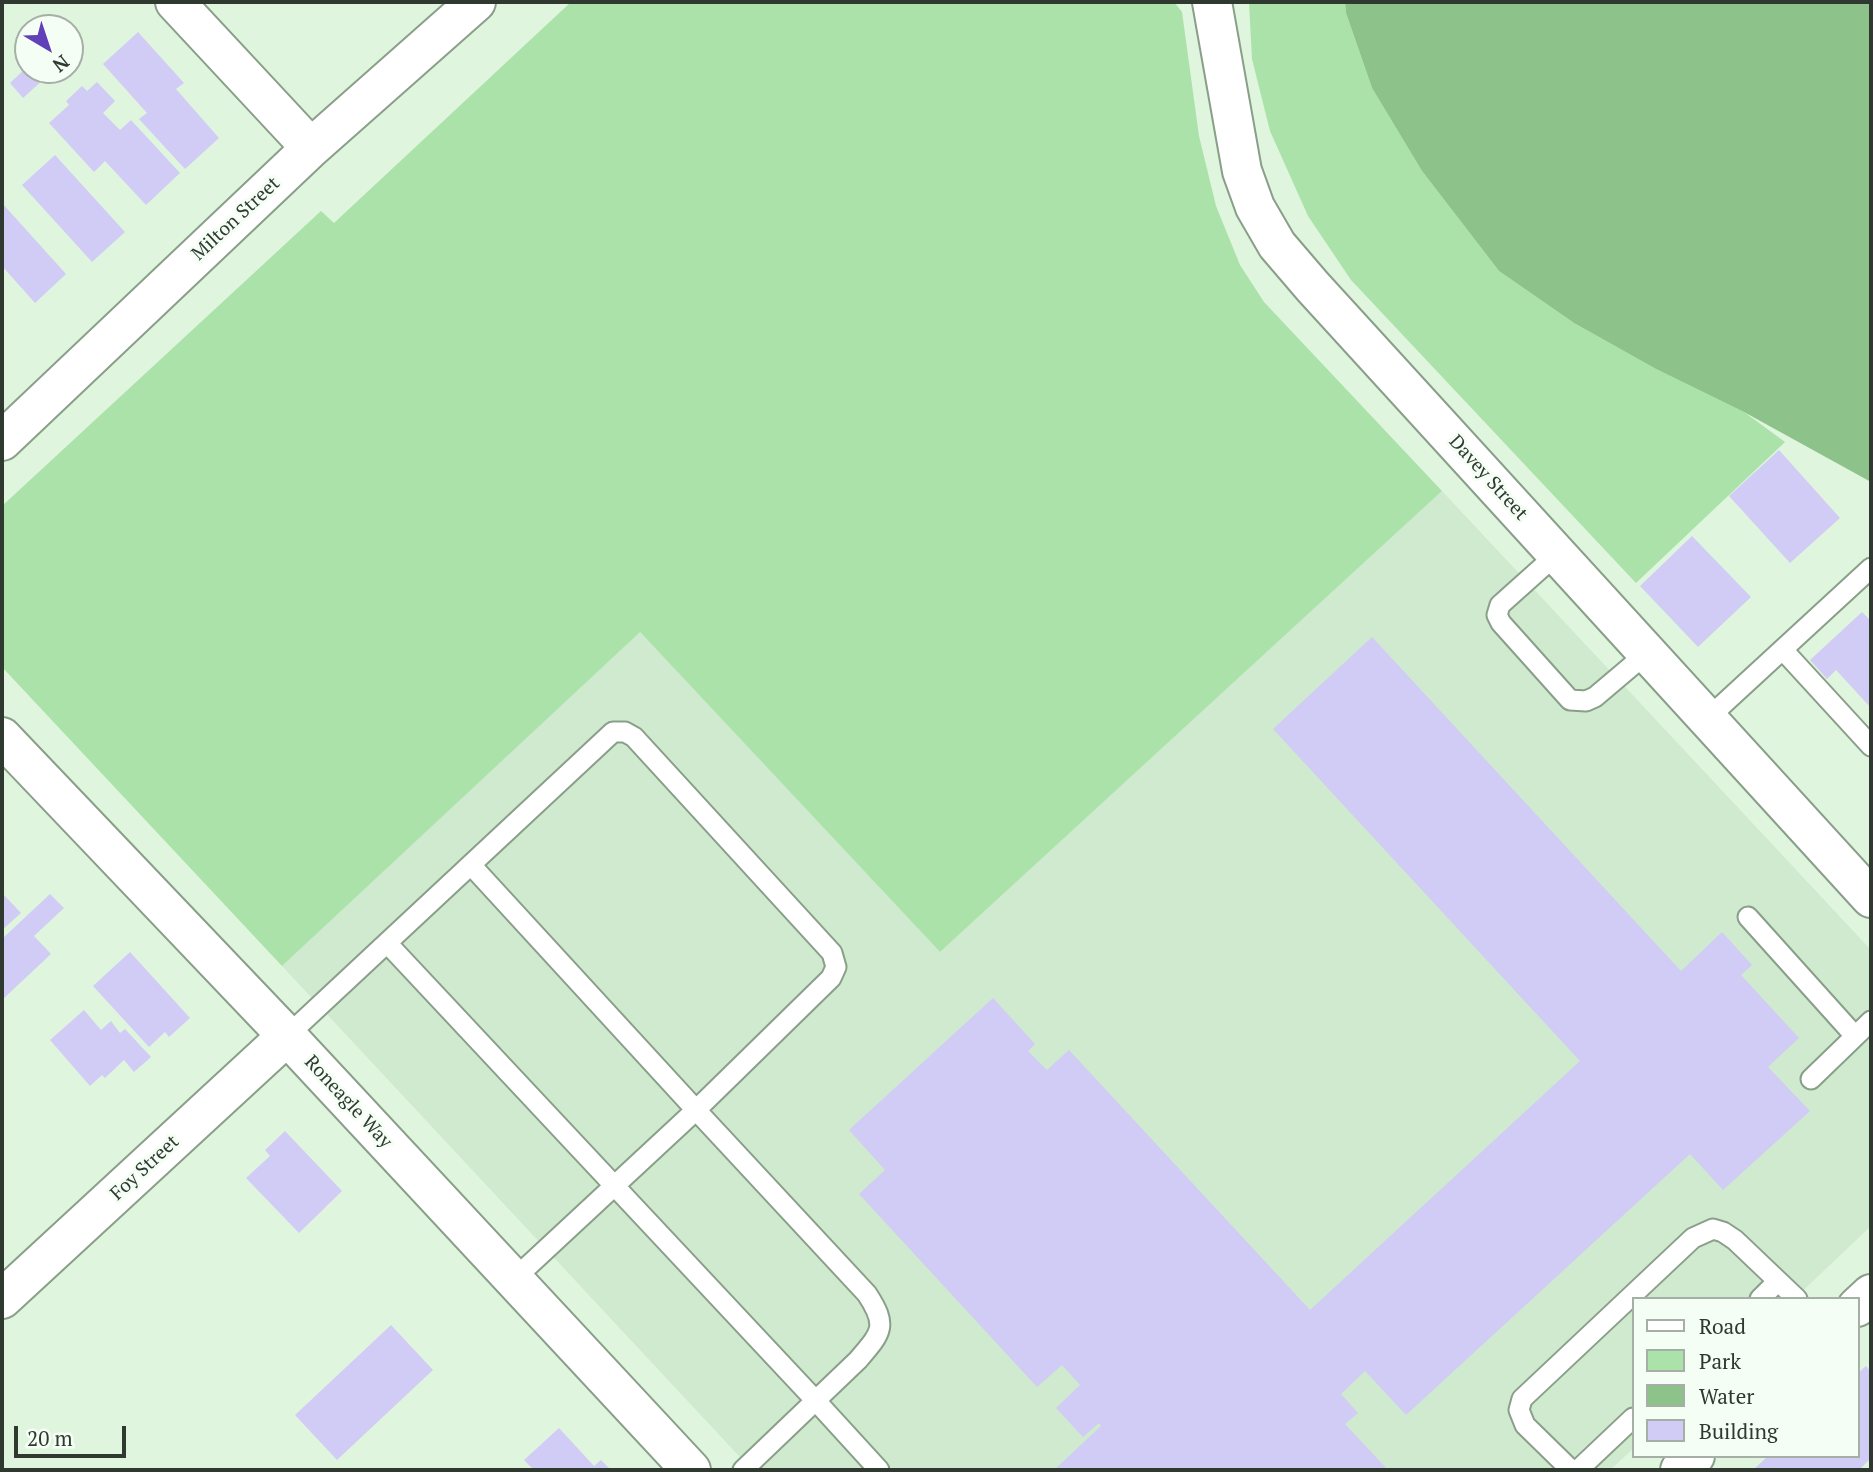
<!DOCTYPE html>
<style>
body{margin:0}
#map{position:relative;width:1873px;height:1472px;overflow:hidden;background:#dff5dd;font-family:"PT Serif",serif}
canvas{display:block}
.frame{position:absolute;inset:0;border:4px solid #303930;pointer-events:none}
.legend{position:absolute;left:1632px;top:1297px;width:228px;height:161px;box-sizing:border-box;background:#f5fef4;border:2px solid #a6afa6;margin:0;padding:9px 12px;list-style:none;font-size:21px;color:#303930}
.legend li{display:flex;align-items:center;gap:14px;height:35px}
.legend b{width:35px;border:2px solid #a6afa6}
.north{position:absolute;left:14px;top:14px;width:70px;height:70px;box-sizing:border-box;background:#f5fef4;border:2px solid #a6afa6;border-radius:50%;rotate:141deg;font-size:19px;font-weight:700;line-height:28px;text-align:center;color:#303930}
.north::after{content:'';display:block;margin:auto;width:24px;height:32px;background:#6141b9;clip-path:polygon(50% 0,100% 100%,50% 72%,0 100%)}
.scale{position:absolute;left:14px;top:1426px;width:112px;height:32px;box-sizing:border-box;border:4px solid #303930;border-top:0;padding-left:9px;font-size:21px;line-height:24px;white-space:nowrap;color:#303930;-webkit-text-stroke:5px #f5fef4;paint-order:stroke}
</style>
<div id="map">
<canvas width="1873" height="1472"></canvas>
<div class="frame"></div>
<ul class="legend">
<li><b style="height:9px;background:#fff"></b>Road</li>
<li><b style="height:19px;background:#abe2a9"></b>Park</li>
<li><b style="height:19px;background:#8dc38b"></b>Water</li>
<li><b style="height:19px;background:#d1ccf6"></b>Building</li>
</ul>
<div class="north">N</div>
<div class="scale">20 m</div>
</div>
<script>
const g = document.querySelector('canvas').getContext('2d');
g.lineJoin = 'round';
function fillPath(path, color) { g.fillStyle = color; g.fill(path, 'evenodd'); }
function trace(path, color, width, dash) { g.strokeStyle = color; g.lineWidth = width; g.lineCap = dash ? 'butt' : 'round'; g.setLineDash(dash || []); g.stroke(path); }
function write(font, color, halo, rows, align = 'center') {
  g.font = font + ' "PT Serif",serif'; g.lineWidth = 6; g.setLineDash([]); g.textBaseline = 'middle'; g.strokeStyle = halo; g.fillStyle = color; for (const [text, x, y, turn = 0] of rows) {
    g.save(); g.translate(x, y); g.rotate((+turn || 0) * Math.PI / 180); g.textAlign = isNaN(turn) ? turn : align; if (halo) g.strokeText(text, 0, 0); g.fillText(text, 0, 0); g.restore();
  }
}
fillPath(new Path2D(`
 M1442,491L1871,950V1226L1794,1299H1633V1449L1610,1470H752L282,966L639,631L940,952Z`), '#cfeace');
fillPath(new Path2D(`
 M571,2H1174L1182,12L1199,136L1216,206L1240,265L1264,302L1442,491L940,952L640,632L282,966L2,667V506L321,211L334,223Z
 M1249,2H1345L1346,13L1372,88L1422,171L1499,271L1574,323L1656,369L1744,412L1785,442L1636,583L1351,280L1308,216L1270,131L1252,59Z`), '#abe2a9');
fillPath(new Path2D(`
 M1345,2H1871V482L1744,412L1656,369L1574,323L1499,271L1422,171L1372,88L1346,13Z`), '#8dc38b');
fillPath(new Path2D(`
 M138,32L184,83L176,89L219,138L185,169L139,119L147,113L103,64Z
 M28,66V70H54L23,98L10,83Z
 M97,82L115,101L103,113L120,130L131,120L180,173L146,205L105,161L94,172L49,123L69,105L66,101L82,86L87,91Z
 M55,155L125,232L92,262L22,185Z
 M2,203L66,274L35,303L2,266Z
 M1779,450L1840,518L1790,563L1729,496Z
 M1692,536L1751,597L1698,647L1640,586Z
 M1862,612L1871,621V708L1836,670L1827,679L1810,660Z
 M1372,637L1681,971L1722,932L1752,965L1741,975L1799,1038L1768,1067L1810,1111L1723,1190L1690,1154L1406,1415L1365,1371L1341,1394L1358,1413L1345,1424L1388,1470H1054L1101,1426L1099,1423L1083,1437L1056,1408L1080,1385L1062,1365L1037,1387L859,1194L885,1170L849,1130L993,998L1035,1044L1028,1051L1047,1070L1069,1050L1310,1310L1580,1061L1273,729Z
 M2,893L21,913L2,930Z
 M50,894L64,908L34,936L51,954L2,1000V939Z
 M130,952L190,1018L169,1037L165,1032L149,1047L93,986Z
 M84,1010L101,1030L111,1021L120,1033L125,1029L151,1057L134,1072L124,1060L105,1078L102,1075L90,1086L50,1040Z
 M285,1131L342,1191L299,1233L246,1178L270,1156L265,1150Z
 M391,1325L433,1370L337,1460L295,1415Z
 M1866,1366L1871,1372V1458L1859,1470H1753L1768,1456H1857V1374Z
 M559,1428L594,1466L601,1460L609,1468L607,1470H534L524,1460Z`), '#d1ccf6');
const service = new Path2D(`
 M1557,554L1500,605L1497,615L1501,623L1570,700L1586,701L1595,697L1647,653
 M1783,650L1871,746
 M1707,719L1871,568
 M471,865L696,1110L513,1280
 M1748,917L1855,1036
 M387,943L816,1401L879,1470
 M287,1036L613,732H625L634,737L832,953L836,967L831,978L696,1110L867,1294C888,1326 882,1332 858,1360L743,1470
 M1811,1079L1871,1021
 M1760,1299L1778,1281
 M1571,1470L1525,1425L1519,1410L1522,1399L1693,1238L1713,1229L1723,1232L1735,1240L1797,1299
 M1578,1470L1633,1418`);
const minor = new Path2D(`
 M175,2L311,148
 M1212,2L1242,171L1255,207L1277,245L1313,287L1871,898
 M2,441L311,148L476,2
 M2,737L287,1036L691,1470
 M2,1299L287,1036
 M1857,1307L1871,1294
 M1680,1470L1695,1456`);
trace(service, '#8a9f89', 23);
trace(minor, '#8a9f89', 42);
trace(service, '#fff', 19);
trace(minor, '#fff', 38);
write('19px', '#303930', '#f5fef4', [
 ["Milton Street",236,219,-43],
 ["Davey Street",1488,478,48],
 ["Roneagle Way",348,1102,47],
 ["Foy Street",145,1168,-43]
]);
</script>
